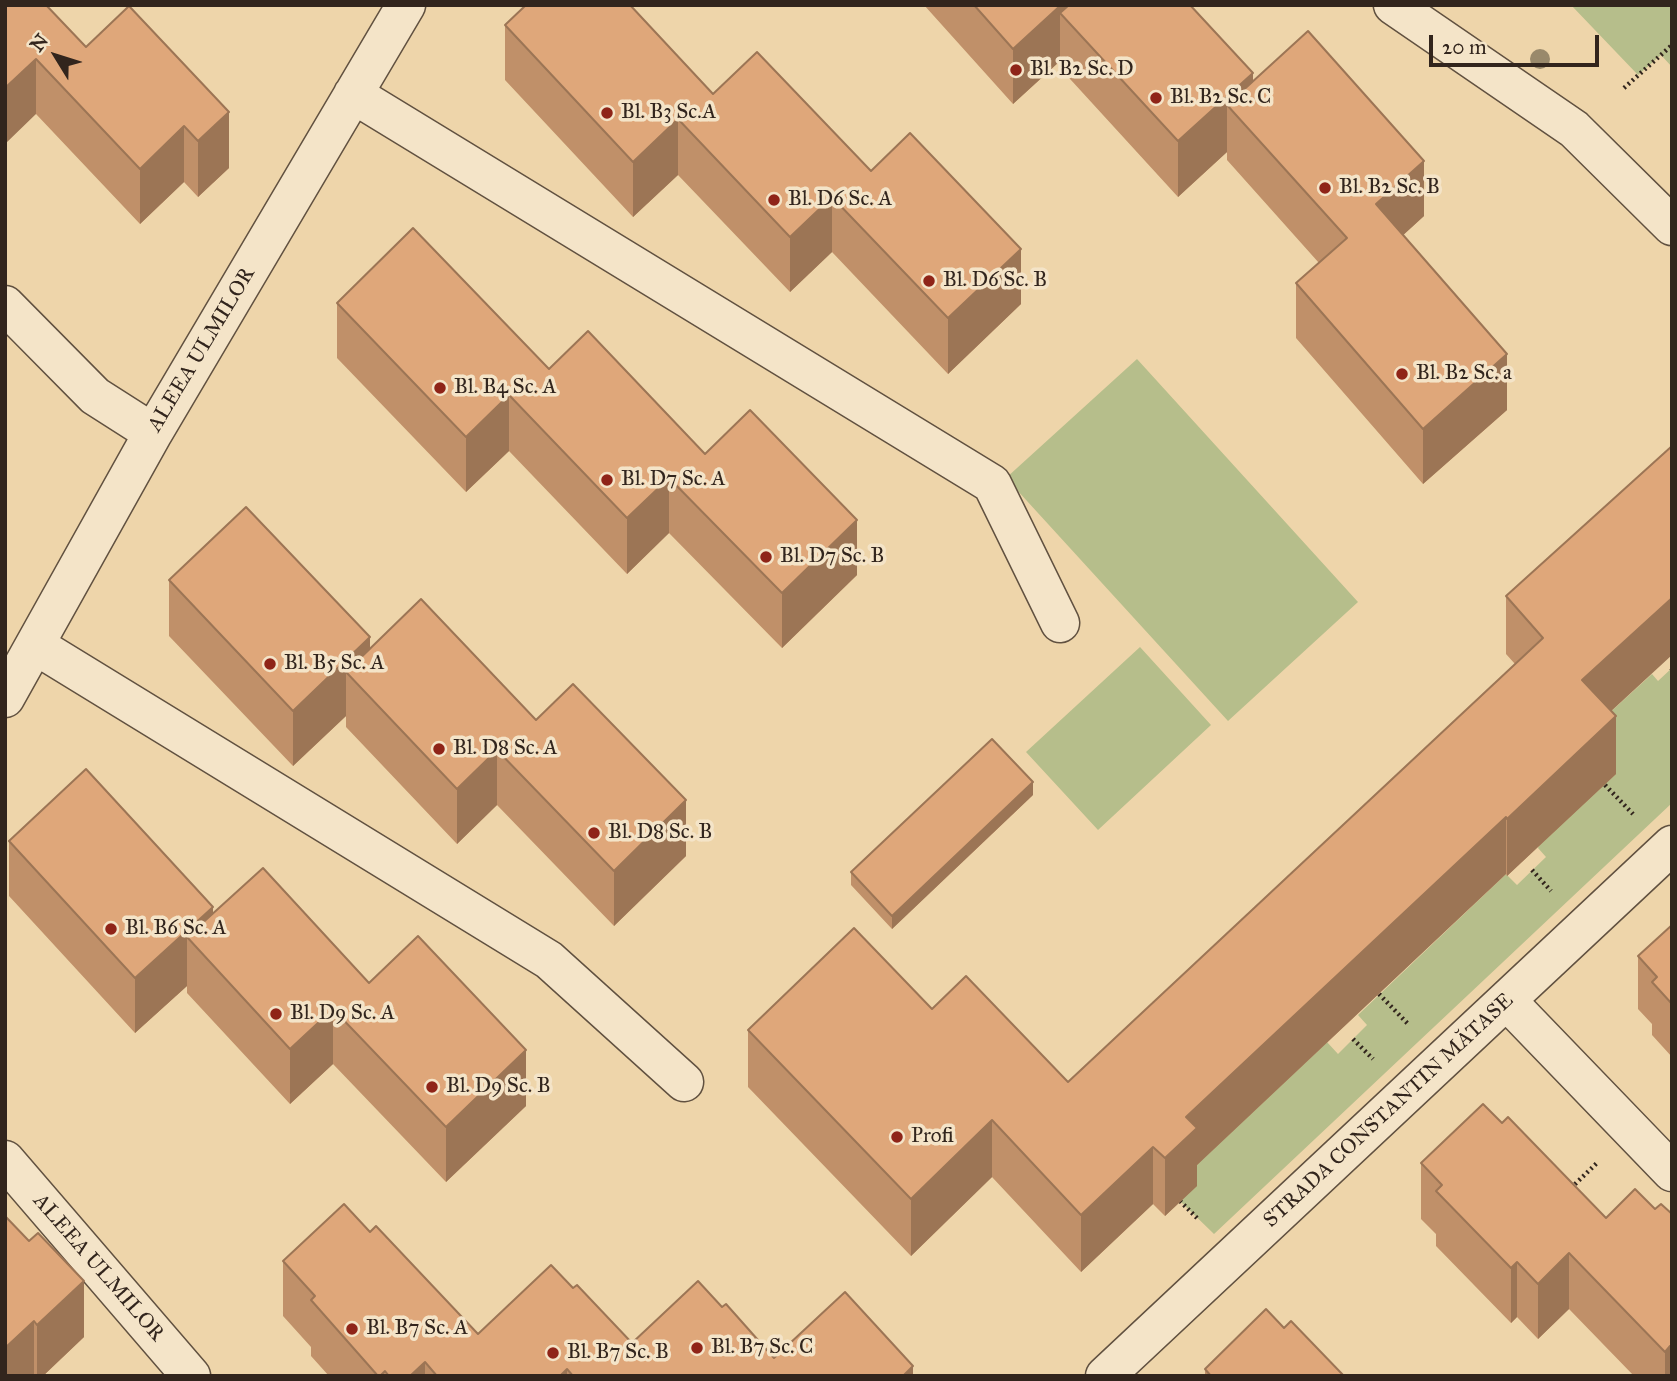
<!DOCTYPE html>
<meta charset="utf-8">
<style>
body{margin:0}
#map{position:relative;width:1677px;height:1381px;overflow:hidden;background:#eed5aa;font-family:"IM FELL Great Primer",serif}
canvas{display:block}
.frame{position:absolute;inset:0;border:7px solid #32251d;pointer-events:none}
.north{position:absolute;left:21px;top:21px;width:70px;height:70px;-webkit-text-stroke:5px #f4e4c8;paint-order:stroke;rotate:308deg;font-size:19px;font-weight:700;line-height:28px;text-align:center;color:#32251d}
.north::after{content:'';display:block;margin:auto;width:24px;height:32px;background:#32251d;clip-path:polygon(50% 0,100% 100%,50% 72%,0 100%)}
.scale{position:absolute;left:1429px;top:35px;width:170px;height:32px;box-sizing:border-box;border:4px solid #32251d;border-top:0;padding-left:9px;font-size:21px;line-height:24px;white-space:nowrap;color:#32251d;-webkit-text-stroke:5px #f4e4c8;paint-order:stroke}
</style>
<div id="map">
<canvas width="1677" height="1381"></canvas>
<div class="frame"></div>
<div class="north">N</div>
<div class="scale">20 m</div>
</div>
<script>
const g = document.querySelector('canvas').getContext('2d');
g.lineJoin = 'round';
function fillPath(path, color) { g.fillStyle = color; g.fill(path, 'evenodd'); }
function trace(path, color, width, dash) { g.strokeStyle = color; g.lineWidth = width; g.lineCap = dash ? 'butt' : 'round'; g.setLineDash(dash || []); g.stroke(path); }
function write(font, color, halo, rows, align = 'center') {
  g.font = font + ' "IM FELL Great Primer",serif'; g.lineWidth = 7; g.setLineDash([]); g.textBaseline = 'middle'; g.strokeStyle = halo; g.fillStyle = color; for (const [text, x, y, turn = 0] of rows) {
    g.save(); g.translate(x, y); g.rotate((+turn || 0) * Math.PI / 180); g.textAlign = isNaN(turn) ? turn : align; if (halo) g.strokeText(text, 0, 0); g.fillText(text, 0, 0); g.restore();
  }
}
fillPath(new Path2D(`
 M1571,5H1672V67L1661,55L1638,75Z
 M1137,359L1358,602L1228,721L1006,478Z
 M1140,647L1211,725L1098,830L1026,752Z
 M1672,668V803L1214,1234L1180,1201L1186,1174L1327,1042L1338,1054L1367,1025L1358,1015L1506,874L1517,885L1546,857L1538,848L1582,738L1652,674L1658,681Z`), '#b6be8b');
const minor = new Path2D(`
 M1393,5L1574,129L1672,226
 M353,94L992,484L1060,623
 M5,305L95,396L153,433
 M35,645L549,960L684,1082
 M5,698L153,433L406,5
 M1507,1001L1672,1172
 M5,1160L191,1376
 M1105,1376L1672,845`);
trace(minor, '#615140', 41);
trace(new Path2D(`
 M1624,88L1672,45
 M1671,668L1672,669
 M1605,785L1633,814
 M1532,870L1551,891
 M1379,994L1409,1025
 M1353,1039L1373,1059
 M1571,1188L1597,1163
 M1180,1201L1199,1220`), '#32251d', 4.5, [2, 3.5]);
trace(minor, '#f4e4c8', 38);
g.fillStyle = '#99896b';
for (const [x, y] of [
 [1540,59]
]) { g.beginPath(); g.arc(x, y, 10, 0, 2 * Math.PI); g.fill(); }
fillPath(new Path2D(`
 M5,5L86,47L129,6L229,168L198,197L184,182L140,224L36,114Z
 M924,5H1190L1253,82L1424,216L1403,235L1507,410L1423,484L1296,338V283L1319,263L1227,160V152L1178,197L1060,68V61L1013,104Z
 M505,25L713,94L871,171L1021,304L948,374L832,252L790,292L678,175L633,217L505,80Z
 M337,303L549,369L857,575L782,648L669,533L627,574L509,451L466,492L337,358Z
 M169,580L370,648L536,720L686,856L614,926L497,805L457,844L346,727V716L293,766L169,636Z
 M1506,596L1611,711L1616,774L1507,876L1506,874L1197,1165V1186L1165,1216L1153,1204L1081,1272L992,1177L911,1256L748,1087V1030L932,1009L1068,1082L1515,664L1506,654Z
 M1033,795L892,929L851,885V872Z
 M9,841L213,914L369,983L526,1106L446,1182L333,1064L290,1104L187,993V986L135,1033L9,896Z
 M1672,925V1057L1652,1035V1024L1638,1009V956Z
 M1502,1123L1606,1218L1655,1209L1672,1214V1376H1634L1569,1309L1538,1339L1517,1317L1511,1323L1436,1246V1234L1421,1219V1163Z
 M5,1216L84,1337L43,1376H5Z
 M370,1232L478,1334L573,1288L632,1343L722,1307L774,1358L913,1376H329L311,1356V1347L283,1316V1261Z
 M1284,1328L1344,1376H1205V1369Z`), '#c09069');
fillPath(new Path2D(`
 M1061,5H1087L1060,13V61L1013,104V49Z
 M36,59V114L5,144V88Z
 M1253,73V129L1227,105V152L1178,197V141Z
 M229,112V168L198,197V141Z
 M678,119V175L633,217V162Z
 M184,126V182L140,224V169Z
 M1424,161V216L1376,260V204Z
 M832,197V252L790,292V237Z
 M1021,249V304L948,374V318Z
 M1507,354V410L1423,484V429Z
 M509,395V451L466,492V437Z
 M669,478V533L627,574V518Z
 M857,520V575L782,648V593Z
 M1672,598V655L1582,738V680Z
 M370,637V693L346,672V716L293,766V711Z
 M1616,716V774L1507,876V819Z
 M497,750V805L457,844V789Z
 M1033,782V795L892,929V916Z
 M686,800V856L614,926V871Z
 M1506,817V874L1197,1165V1186L1165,1216V1158L1186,1117Z
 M213,907V963L187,937V986L135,1033V978Z
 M333,1009V1064L290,1104V1049Z
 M526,1050V1106L446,1182V1127Z
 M992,1120V1177L911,1256V1199Z
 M1153,1147V1204L1081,1272V1215Z
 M1569,1253V1309L1538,1339V1284Z
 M1517,1262V1317L1511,1323V1268Z
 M84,1281V1337L43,1376H37V1325Z
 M34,1321V1376H5V1348Z
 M1670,1346V1376H1665V1352Z
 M425,1362V1376H410Z
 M913,1366V1376H903Z
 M567,1369V1376H560Z`), '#9c7555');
const building = new Path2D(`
 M5,5H46L86,47L129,6L229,112L198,141L184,126L140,169L36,59L5,88Z
 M526,5H630L713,94L757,52L871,171L910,133L1021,249L948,318L832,197L790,237L678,119L633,162L505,25Z
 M974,5H1061L1013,49Z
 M1069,5H1190L1253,73L1178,141L1060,13Z
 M1308,31L1424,161L1376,204L1507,354L1423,429L1296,283L1347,238L1227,105Z
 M413,228L549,369L588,331L705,454L750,410L857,520L782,593L669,478L627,518L509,395L466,437L337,303Z
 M1672,446V598L1582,680L1616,716L1507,819L1506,817L1186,1117L1197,1128L1165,1158L1153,1147L1081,1215L992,1120L911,1199L748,1030L854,928L932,1009L966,976L1068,1082L1543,638L1506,596Z
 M246,507L370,637L293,711L169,580Z
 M421,599L536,720L573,684L686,800L614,871L497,750L457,789L346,672Z
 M992,739L1033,782L892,916L851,872Z
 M86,769L213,907L135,978L9,841Z
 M263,868L369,983L418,936L526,1050L446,1127L333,1009L290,1049L187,937Z
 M1672,925V1004L1652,982L1657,977L1638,956Z
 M1483,1104L1502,1123L1508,1117L1606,1218L1635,1189L1655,1209L1661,1204L1672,1214V1347L1670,1346L1665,1352L1569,1253L1538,1284L1517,1262L1511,1268L1436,1191L1442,1185L1421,1163Z
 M344,1204L370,1232L376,1226L478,1334L551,1265L573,1288L577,1285L632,1343L698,1281L722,1307L726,1304L774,1358L845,1292L913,1366L903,1376H573L567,1369L560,1376H437L425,1362L410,1376H389L385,1371L380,1376H378L311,1300L315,1296L283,1261Z
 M5,1216L29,1241L38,1233L84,1281L37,1325L34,1321L5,1348Z
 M1266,1309L1284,1328L1291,1321L1344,1376H1211L1205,1369Z`);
fillPath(building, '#dfa77a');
trace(building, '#9c7555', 2);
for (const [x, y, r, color] of [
 [1016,70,7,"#8f2418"],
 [1156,98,7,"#8f2418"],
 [607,113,7,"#8f2418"],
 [1325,188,7,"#8f2418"],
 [774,200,7,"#8f2418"],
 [929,281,7,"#8f2418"],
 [1402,374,7,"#8f2418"],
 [440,388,7,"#8f2418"],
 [607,480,7,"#8f2418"],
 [766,557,7,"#8f2418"],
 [270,664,7,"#8f2418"],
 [439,749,7,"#8f2418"],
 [594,833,7,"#8f2418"],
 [111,929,7,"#8f2418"],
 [276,1014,7,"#8f2418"],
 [432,1087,7,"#8f2418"],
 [897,1137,7,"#8f2418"],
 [352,1329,7,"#8f2418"],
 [697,1348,7,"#8f2418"],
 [553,1353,7,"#8f2418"]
]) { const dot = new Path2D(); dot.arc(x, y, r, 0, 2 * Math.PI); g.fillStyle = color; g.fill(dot); trace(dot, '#f4e4c8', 2.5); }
write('21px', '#32251d', '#f4e4c8', [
 ["Bl. B2 Sc. D",1030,70],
 ["Bl. B2 Sc. C",1170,98],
 ["Bl. B3 Sc.A",621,113],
 ["Bl. B2 Sc. B",1339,188],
 ["Bl. D6 Sc. A",788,200],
 ["Bl. D6 Sc. B",943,281],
 ["Bl. B2 Sc. a",1416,374],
 ["Bl. B4 Sc. A",454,388],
 ["Bl. D7 Sc. A",621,480],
 ["Bl. D7 Sc. B",780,557],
 ["Bl. B5 Sc. A",284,664],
 ["Bl. D8 Sc. A",453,749],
 ["Bl. D8 Sc. B",608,833],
 ["Bl. B6 Sc. A",125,929],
 ["Bl. D9 Sc. A",290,1014],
 ["Bl. D9 Sc. B",446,1087],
 ["Profi",911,1137],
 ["Bl. B7 Sc. A",366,1329],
 ["Bl. B7 Sc. C",711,1348],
 ["Bl. B7 Sc. B",567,1353]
], 'left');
write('21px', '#32251d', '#f4e4c8', [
 ["ALEEA ULMILOR",202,350,-59],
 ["STRADA CONSTANTIN MĂTASE",1389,1111,-43],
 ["ALEEA ULMILOR",98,1268,49]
]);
</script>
